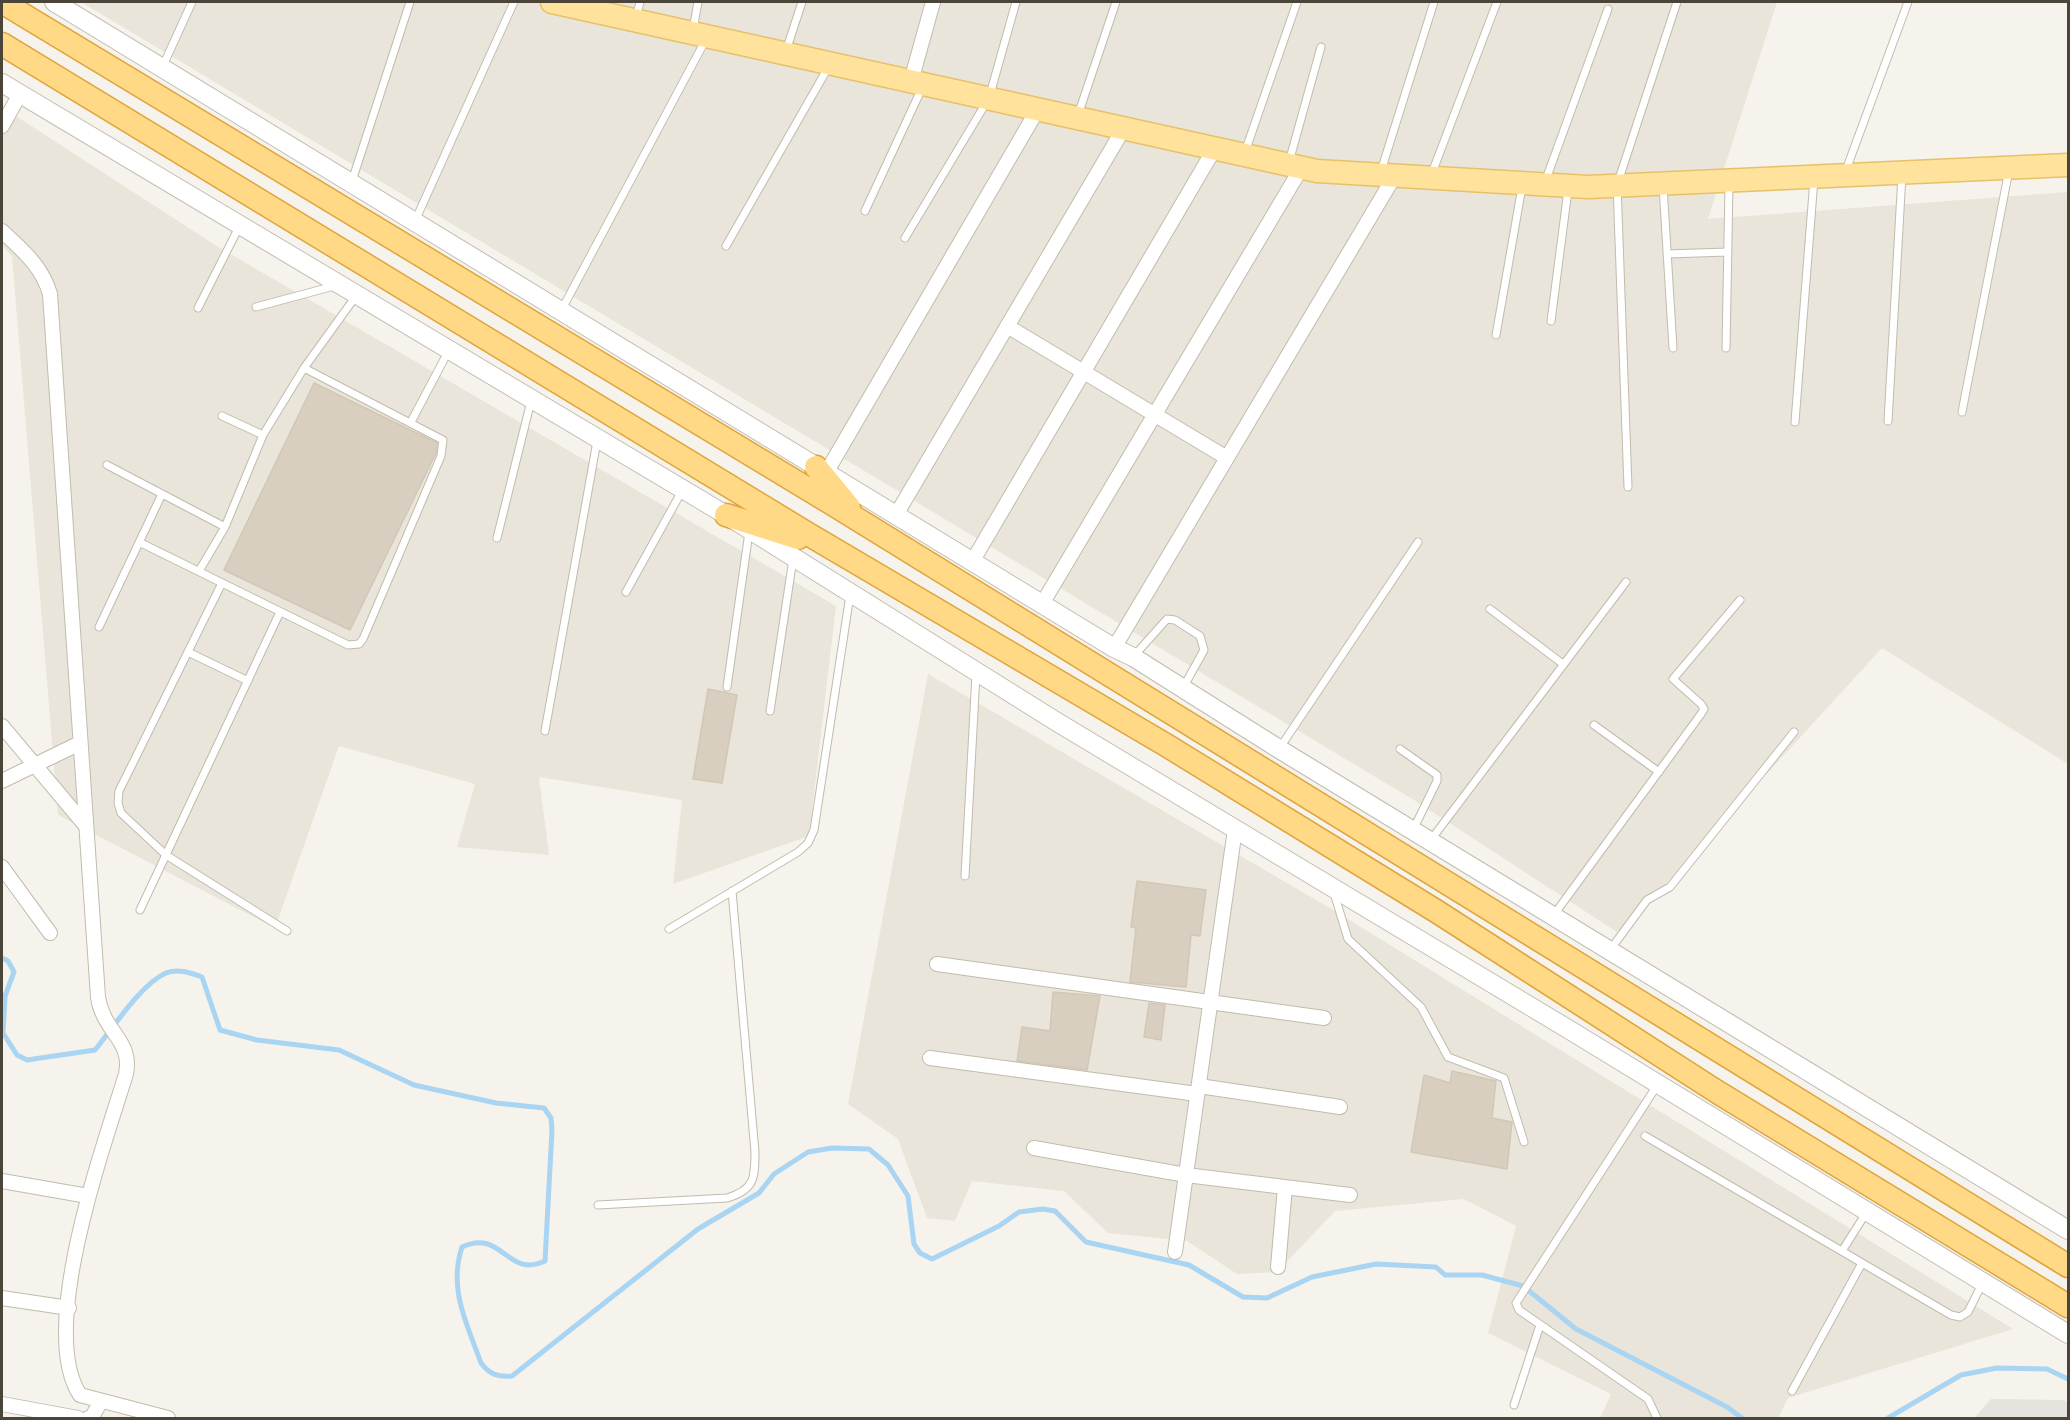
<!DOCTYPE html>
<style>
body{margin:0}
#map{position:relative;width:2070px;height:1420px;overflow:hidden;background:#f6f3ec;font-family:"Noto Sans",sans-serif}
canvas{display:block}
.frame{position:absolute;inset:0;border:3px solid #4b4439;pointer-events:none}
</style>
<div id="map">
<canvas width="2070" height="1420"></canvas>
<div class="frame"></div>
</div>
<script>
const g = document.querySelector('canvas').getContext('2d');
g.lineJoin = 'round';
function fillPath(path, color) { g.fillStyle = color; g.fill(path, 'evenodd'); }
function trace(path, color, width, dash) { g.strokeStyle = color; g.lineWidth = width; g.lineCap = dash ? 'butt' : 'round'; g.setLineDash(dash || []); g.stroke(path); }
fillPath(new Path2D(`
 M81,2H1777L1708,219L2068,192V764L1882,648L1620,934L1414,800Z
 M2,107L215,245L836,606L809,836L673,884L682,800L539,777L549,855L457,847L475,784L339,746L275,928L58,815L12,256L2,245Z
 M928,674L1330,908L2013,1329L1788,1398L1778,1418H1600L1611,1394L1488,1333L1516,1226L1464,1199L1335,1211L1277,1272L1237,1274L1187,1241L1108,1233L1064,1191L972,1181L955,1221L927,1218L898,1139L848,1104Z`), '#eae5da');
fillPath(new Path2D(`
 M1991,1399L2064,1400L2068,1403V1418H1974Z`), '#e6e2dd');
trace(new Path2D(`
 M2,958L8,961L14,972L5,996L3,1033L17,1055L27,1060L95,1050C113,1028 141,984 166,973C178,968 191,973 202,977L220,1030L257,1040L339,1050L414,1085L496,1103L544,1108L551,1118L552,1130L545,1261C507,1279 502,1228 462,1247C448,1289 467,1324 481,1363C490,1375 498,1377 512,1376L698,1229L759,1193L774,1174L808,1152L832,1148L869,1149L888,1165L908,1196L914,1244L920,1253L932,1259L999,1226L1019,1212L1043,1209L1055,1211L1086,1242L1189,1265L1243,1297L1267,1298L1312,1277L1376,1264L1436,1267L1445,1275H1482L1523,1286L1576,1329L1727,1407L1742,1418
 M1888,1418L1961,1375L1997,1368L2047,1369L2068,1379`), '#a9d4f2', 5);
const building = new Path2D(`
 M314,383L437,443L436,453L350,630L224,570Z
 M708,689L737,695L722,783L693,779Z
 M1137,881L1206,890L1200,936L1191,935L1186,987L1130,982L1136,928L1131,927Z
 M1053,992L1100,996L1087,1070L1017,1061L1022,1027L1050,1031Z
 M1149,1003L1165,1005L1161,1040L1144,1037Z
 M1452,1071L1496,1081L1492,1118L1512,1122L1507,1169L1411,1152L1424,1075L1450,1083Z`);
fillPath(building, '#d8cfc1');
trace(building, '#d3c7b4', 1.5);
const service = new Path2D(`
 M636,18L640,2
 M693,30L698,2
 M786,51L802,2
 M162,68L192,2
 M1078,115L1116,2
 M1245,152L1297,2
 M1289,162L1321,47
 M1846,170L1908,2
 M1381,171L1434,2
 M1432,173L1497,2
 M352,181L410,2
 M1545,182L1608,9
 M1663,186L1673,348
 M865,211L922,88
 M415,221L514,2
 M905,238L989,98L1016,2
 M726,246L829,66
 M1667,254L1728,252
 M256,307L334,286
 M198,308L239,227
 M562,309L705,41
 M1551,321L1568,190
 M1496,335L1522,187
 M1726,348L1729,185
 M1962,412L2009,170
 M222,416L263,435
 M1888,421L1902,175
 M411,422L449,350
 M1795,422L1814,179
 M107,465L225,527
 M1628,487L1617,185L1677,2
 M497,538L531,401
 M139,542L348,645L359,644L363,639L441,456L443,440L304,368
 M199,571L225,527L263,435L304,368L356,296
 M222,583L119,791L118,803L121,813L166,855L287,931
 M626,592L683,489
 M1490,609L1563,664
 M99,627L162,494
 M188,652L248,681
 M1133,657L1167,619L1175,620L1200,636L1204,650L1183,688
 M727,687L749,532
 M770,711L793,559
 M1594,725L1659,772
 M545,731L597,441
 M1279,749L1418,542
 M1400,749L1437,775V781L1413,830
 M1430,841L1626,582
 M965,876L976,674
 M1334,893L1348,939L1421,1007L1448,1057L1504,1078L1524,1142
 M140,910L280,612
 M1553,916L1701,714L1704,709L1701,704L1673,679L1740,600
 M669,929L798,852L808,843L814,830L850,595
 M1610,950L1647,900L1670,887L1794,732
 M1645,1136L1951,1315L1960,1317L1968,1312L1982,1284
 M598,1205L727,1198C754,1190 755,1179 755,1152L732,891
 M1842,1251L1866,1213
 M1792,1391L1862,1263
 M1514,1405L1540,1325
 M1657,1418L1648,1399L1519,1310L1516,1303L1658,1084`);
const minor = new Path2D(`
 M911,81L933,2
 M2,126L20,94
 M2,231C22,250 42,266 50,294L98,997C103,1032 133,1040 126,1074C104,1146 37,1330 80,1395L168,1418
 M1007,326L1227,458
 M826,473L1038,109
 M896,515L1124,128
 M972,562L1215,148
 M1042,604L1302,167
 M1114,648L1394,177
 M2,726L86,826
 M2,781L80,743
 M2,867L50,933
 M937,964L1324,1018
 M930,1058L1197,1094
 M1199,1086L1340,1107
 M1034,1148L1186,1175L1350,1195
 M2,1181L88,1196
 M1175,1252L1235,829
 M1278,1267L1285,1187
 M2,1298L69,1308
 M2,1404L78,1418
 M88,1418L92,1417L101,1401`);
const tertiary = new Path2D(`
 M54,2L1114,648L1133,657L1279,749L2068,1230
 M2,83L726,515L1057,722L1568,1029L2068,1334`);
const primary = new Path2D(`
 M552,2L1317,171L1588,187L2068,165`);
const trunk = new Path2D(`
 M2,2L831,503L2068,1266
 M2,44L808,534L1166,745L1436,911L1719,1093L2068,1306
 M816,467L849,507
 M726,515L798,538`);
trace(service, '#c2bbae', 9);
trace(minor, '#c2bbae', 16);
trace(tertiary, '#c2bbae', 20);
trace(primary, '#e6c16a', 25);
trace(trunk, '#e0a43c', 25);
trace(service, '#fff', 7);
trace(minor, '#fff', 14);
trace(tertiary, '#fff', 18);
trace(primary, '#ffe39c', 22);
trace(trunk, '#ffd985', 22);
</script>
